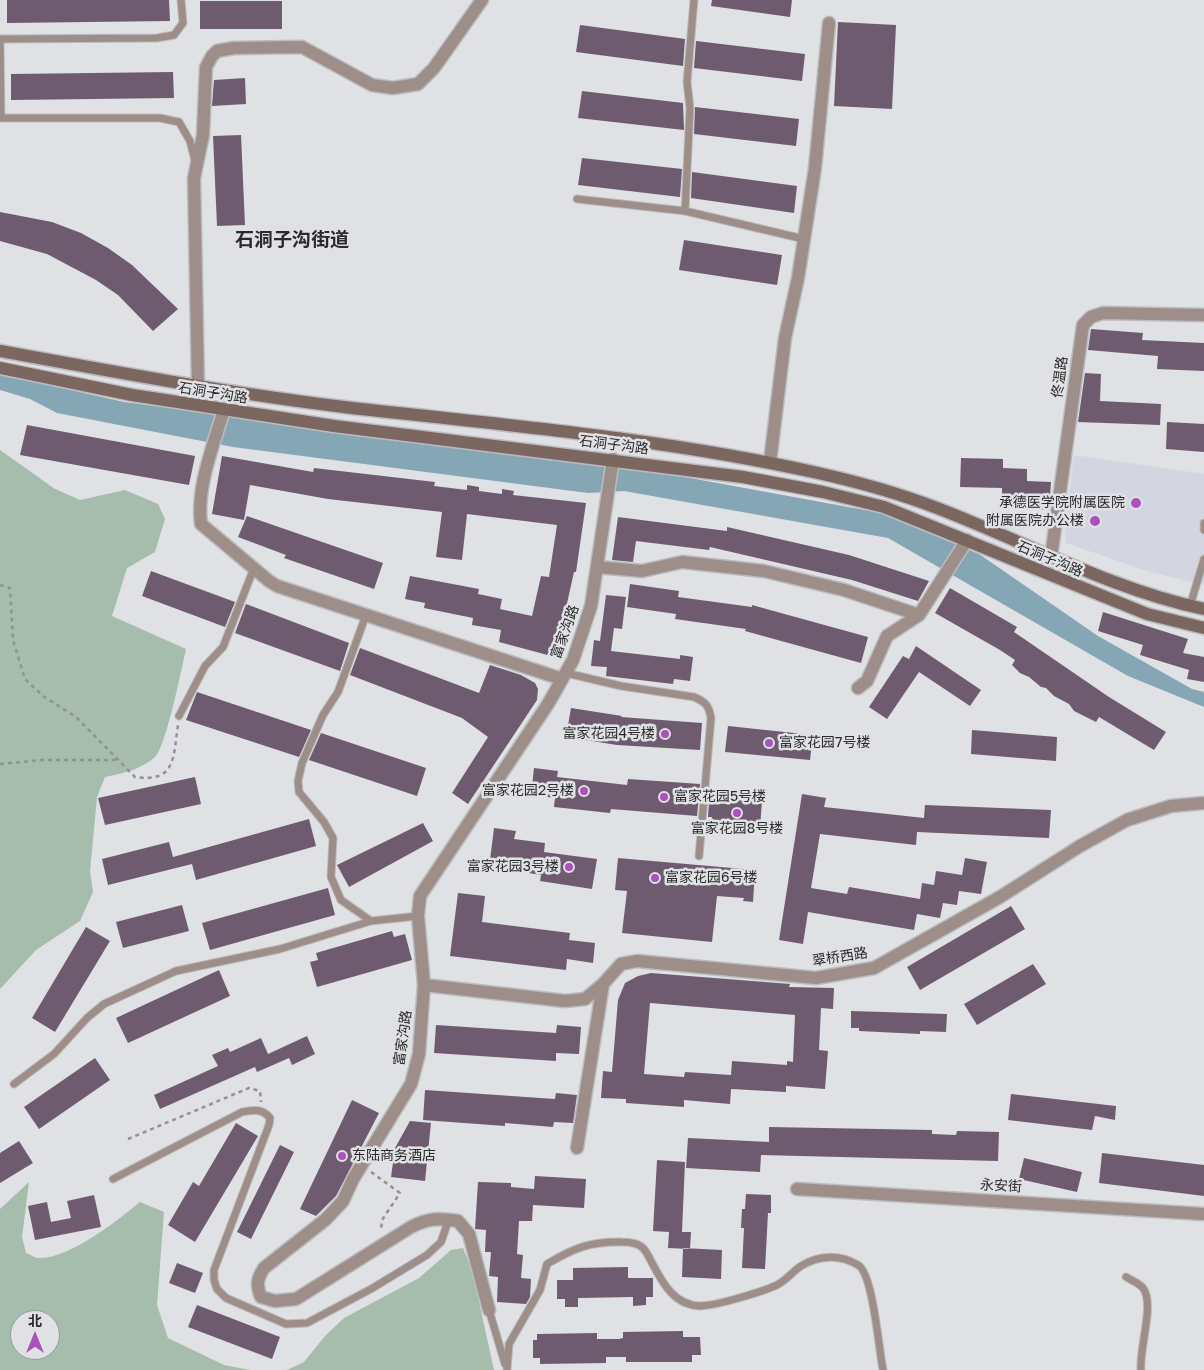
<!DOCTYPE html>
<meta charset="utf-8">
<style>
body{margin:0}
#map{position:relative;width:1204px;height:1370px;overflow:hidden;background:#e0e1e4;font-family:"Golos Text","Noto Sans SC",sans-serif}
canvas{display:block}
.north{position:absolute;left:10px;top:1310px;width:50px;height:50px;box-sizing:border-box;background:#e0e1e4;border:1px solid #97989a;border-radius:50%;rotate:0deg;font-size:14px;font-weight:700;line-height:20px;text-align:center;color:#2a2a2b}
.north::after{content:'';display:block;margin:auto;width:18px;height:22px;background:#aa51be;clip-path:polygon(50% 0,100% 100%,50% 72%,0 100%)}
</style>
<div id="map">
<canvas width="1204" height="1370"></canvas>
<div class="north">北</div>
</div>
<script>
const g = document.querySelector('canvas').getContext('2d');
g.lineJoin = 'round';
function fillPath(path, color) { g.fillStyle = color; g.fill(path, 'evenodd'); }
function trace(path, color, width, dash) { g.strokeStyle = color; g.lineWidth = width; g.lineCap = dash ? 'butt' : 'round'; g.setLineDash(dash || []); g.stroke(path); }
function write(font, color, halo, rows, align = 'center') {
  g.font = font + ' "Golos Text","Noto Sans SC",sans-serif'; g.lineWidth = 5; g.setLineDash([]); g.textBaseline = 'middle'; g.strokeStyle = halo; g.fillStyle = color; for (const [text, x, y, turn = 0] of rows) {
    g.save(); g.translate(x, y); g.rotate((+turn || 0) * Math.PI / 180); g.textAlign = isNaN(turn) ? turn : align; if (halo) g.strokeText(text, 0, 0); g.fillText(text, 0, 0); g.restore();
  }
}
fillPath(new Path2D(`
 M1074,455L1204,474V585L1147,571L1066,543L1065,531Z`), '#d3d6e0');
fillPath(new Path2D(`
 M0,450L55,489L80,500L125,490L158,504L165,519L155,552L127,568L112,616L186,649C182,667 166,747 155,757C140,770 124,773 105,777L97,797L90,871L93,892L80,921L36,950L0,989Z
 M29,1182L22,1237L26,1253C29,1254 34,1257 37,1258C68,1260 117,1221 140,1202L164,1212L157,1305L168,1338L224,1365L250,1370H0V1209ZM20,1320H50V1350H20Z
 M463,1248L472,1270L494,1370H287L304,1362L325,1336L344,1318L419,1278L451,1250Z`), '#a6bcac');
fillPath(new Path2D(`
 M0,374L124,402L630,467L881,513L979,554L1098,636L1192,689L1204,692V707L1128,676L888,538L624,491L588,493L233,447L57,413L30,399L0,390Z`), '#85a7b5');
fillPath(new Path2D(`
 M7,0H169L170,21L7,23Z
 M712,0H792L790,17L711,6Z
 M200,1H282V29H200Z
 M838,22L896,25L892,109L834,106Z
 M580,25L685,39L683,66L576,52Z
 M696,41L805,54L802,81L694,68Z
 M173,72L174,98L11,100V74Z
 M245,78L246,104L212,106L214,80Z
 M582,91L683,103L684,130L578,118Z
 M695,107L799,119L796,146L694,134Z
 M241,135L245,225L217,226L213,136Z
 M582,158L682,169L680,197L578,185Z
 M692,172L797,186L794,213L691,198Z
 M0,212L52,222L81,233L108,248L132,265L178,309L153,331L118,295L96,280L47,254L0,241Z
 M684,240L782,255L777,285L679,270Z
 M1091,329L1143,333L1142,340L1204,343V371L1157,369L1158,356L1088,350Z
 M1085,373L1101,374L1100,401L1161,404L1160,425L1078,422Z
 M1167,422L1204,424V452L1166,449Z
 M27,425L195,456L189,485L20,455Z
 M222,456L313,472L314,468L435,482L434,486L467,490V485L479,487V491L502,494V489L514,491L513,495L586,503L576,572H574L555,657L499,642L501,630L472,625L473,618L424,608L425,603L405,599L410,576L479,589L478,594L502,599L500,609L532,616L541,576L549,577L557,525L467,514L462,560L436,557L442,512L328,499L250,485L244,520L212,514Z
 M961,458L1003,459V468L1027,469V481L1051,482L1049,510L1026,509V497L1002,496V488L960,487Z
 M247,516L383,563L374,589L284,558L286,555L238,537Z
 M618,517L727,531V527L849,555L929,581L918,601L852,580L710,547L709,550L636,541L633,562L612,560Z
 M151,571L235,602L225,627L142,596Z
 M630,584L679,591L678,597L752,607V605L868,637L861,663L745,631L746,629L675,619L676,614L627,607Z
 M950,588L1017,627L1014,632L1109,697L1166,732L1154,750L1099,717L1096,722L1074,711L1069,704L1054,696L1046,688L1041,687L1029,677L1020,673L1012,665L1015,660L1000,650L935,613Z
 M606,595L626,597L622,629L614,628L611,651L680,659V655L693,657L690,681L674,679L673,684L606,676L607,667L591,666L594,640L600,641Z
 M246,604L349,643L340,671L235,633Z
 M1103,612L1188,639L1183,653L1204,657V682L1187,679L1189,670L1140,655L1143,645L1098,631Z
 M916,646L981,690L970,706L919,672L887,719L869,707L903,656L909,659Z
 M360,648L479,693L490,665L521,675L535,683L538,689L537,700L468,804L452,793L488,737L462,718L350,675Z
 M197,692L311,730L299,757L186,720Z
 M571,708L622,716L621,717L702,723L700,750L617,745L566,737Z
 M728,726L813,735L810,760L725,752Z
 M972,730L1057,737L1056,761L971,754Z
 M321,733L426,768L417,796L309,760Z
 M534,768L558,771L557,777L627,785L628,779L700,784L697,816L611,809L610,813L554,807L555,798L531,795Z
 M195,777L201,804L105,825L98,798Z
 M710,789L750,793L749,800L762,801L760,828L711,824L712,817H708Z
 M802,794L826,798L824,807L924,818L925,805L1051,810L1049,838L917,832L916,845L820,834L811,888L847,894L849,887L920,899L922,883L934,885L936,871L962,875L965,858L987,862L981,894L959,891L957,905L943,903L940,918L917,914L914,930L808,912L803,944L779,940Z
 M309,819L316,846L196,880L192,864L108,885L102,859L169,842L173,857Z
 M423,823L433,841L349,887L337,865Z
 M494,828L516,831L514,839L545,843L544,852L597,859L592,889L540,881L541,875L510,870L511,863L490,860Z
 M618,858L755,870L753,902L743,901L744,898L717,896L712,942L622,933L627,891L615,890Z
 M328,888L335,915L210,950L202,923Z
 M458,893L485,896L482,922L570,933L569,940L595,943L593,963L567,959L566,970L450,956Z
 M182,905L189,931L123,948L116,922Z
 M1011,906L1025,929L920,990L907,967Z
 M86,927L110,941L55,1032L32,1018Z
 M392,931L394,937L405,934L412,960L317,987L310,962L318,960L316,953Z
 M1033,964L1046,984L977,1025L964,1004Z
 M219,970L230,996L128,1043L116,1018Z
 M651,973L790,984L789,987L834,988L833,1009L821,1008L819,1050L828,1051L825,1089L786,1086V1092L731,1089L730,1104L684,1100V1107L626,1103V1099L601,1098L603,1071L612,1072L618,1000L625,983L638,976ZM650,1003L795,1015L793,1062L787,1061V1065L732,1061L731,1075L685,1072L684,1077L644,1074Z
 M851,1011L947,1014L946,1032L920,1031V1034L859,1031V1028H851Z
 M436,1025L556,1033L557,1025L581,1027L579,1054L556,1053V1061L434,1053Z
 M307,1036L315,1054L292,1065L289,1058L257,1072L255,1067L160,1109L154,1095L218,1066L212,1055L228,1048L230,1052L261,1038L268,1054Z
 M95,1058L110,1080L39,1129L24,1107Z
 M425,1090L555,1099L556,1093L577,1095L573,1123L554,1122L553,1127L505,1123V1126L423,1120Z
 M1011,1094L1116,1106L1115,1120L1095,1116L1092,1130L1008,1120Z
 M352,1100L379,1113L336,1196L316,1216L300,1209Z
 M410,1121L431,1123L425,1181L391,1177L395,1148Z
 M236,1123L258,1136L195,1242L168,1225L193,1182L199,1186Z
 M769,1127L932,1130V1134L956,1135L957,1131L999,1132L998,1161L761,1155L760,1172L686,1168L688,1138L769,1142Z
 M19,1141L33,1163L0,1183V1153Z
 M280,1145L294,1152L251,1239L237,1232Z
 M1102,1153L1204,1165V1196L1099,1183Z
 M1024,1158L1082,1172L1077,1192L1019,1179Z
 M657,1160L685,1162L682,1232H691L690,1249L668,1248L669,1232L653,1231Z
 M535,1176L586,1179L584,1208L533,1205L532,1221H519L517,1254L523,1255L521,1278L531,1279L530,1297L526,1304L497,1302L498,1277L489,1276L491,1252H485L486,1230L475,1229L478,1182L511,1183V1187L534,1189Z
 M746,1194L771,1195V1213H768L765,1269L742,1268L744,1228H741L742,1209H745Z
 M94,1195L101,1227L35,1240L28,1206L47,1202L51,1222L71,1218L67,1201Z
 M683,1248L722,1250L721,1279L682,1277Z
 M177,1263L203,1273L195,1293L169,1283Z
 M628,1267V1278H653V1297H646V1305L633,1306V1297L578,1298V1307H565V1299H557V1280H573V1268Z
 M197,1305L280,1337L272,1359L188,1327Z
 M683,1331V1337H700L701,1355H692V1362H626V1357H606V1363L540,1364V1358H533V1340H537V1334L597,1333V1339H619L623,1338V1332Z`), '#6f5b70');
const service = new Path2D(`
 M0,118H160L179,122L190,141L195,161
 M1,118L0,39L157,38L174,35L183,23L181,0
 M577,199L685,211L804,239
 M685,211L690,108L687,82L694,0
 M1204,523V530
 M1190,606L1204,559
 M366,615L338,692L323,715L302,763L298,781L299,792L324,822L333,838L331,877L341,900L371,921
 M566,673L621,686L694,697C706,702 709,706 711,718L699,856
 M179,716L205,666L223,647L254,568
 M14,1084L54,1054L87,1018L104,1004L176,971L280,949L371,921L418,916
 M113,1179L242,1112C253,1110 262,1108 270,1118L269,1125L214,1270V1280L217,1289L226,1298L286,1324L307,1323L371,1289L427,1255L441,1242L449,1219
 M1126,1277C1131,1280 1139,1283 1143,1288C1155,1304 1139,1348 1141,1370
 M489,1310L505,1364
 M507,1370L509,1344L540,1290L547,1264C574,1248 591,1241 622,1242C628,1242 638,1243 643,1248C646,1251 649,1257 651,1261C662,1282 674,1306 701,1306C718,1305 762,1292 777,1285C787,1280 793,1271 801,1266C819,1255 840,1254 858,1265C873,1273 879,1351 883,1370`);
const minor = new Path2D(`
 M198,385L194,178L203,135L206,67L212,56L217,51L234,48L302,47L372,85L393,88L418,84L434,68L482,0
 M224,409C214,445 196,486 201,524L269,581L277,586L562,679
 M770,462L785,338L798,278L815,168L829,23
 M1051,557L1083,325L1091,317L1103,313L1204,315
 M597,567L642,571L682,562L764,571L844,590L919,615
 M858,688L867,681L887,636L919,615L967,540
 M424,985L565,1001L585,999L603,984L621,964L637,961L816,978L874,968L1000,897L1080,846L1127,820L1171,806L1204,803
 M577,1148L603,984
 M797,1189L1204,1214
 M489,1310L469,1234L458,1221C439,1218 428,1218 411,1227L296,1299L275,1301L261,1297C256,1285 257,1279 264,1268L325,1220L343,1201L353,1179L411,1084L419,1054L424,985L418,916L420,896L548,704L573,660L591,606L613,459`);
const secondary = new Path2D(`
 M0,351C114,372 229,393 344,407C502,425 662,438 818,473C858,482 898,493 937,508C1026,542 1110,589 1204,609
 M0,368L132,395L334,426L743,477L823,492L884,507L1147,614L1204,628`);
trace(service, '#bcbcbf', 9);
trace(minor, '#bcbcbf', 15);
trace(secondary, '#bcbcbf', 15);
trace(new Path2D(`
 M0,585L10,588L13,640L25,679L43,696L76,717L135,777C177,783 173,756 178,725
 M0,764L42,760H117
 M128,1139L249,1088L260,1091L261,1102
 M371,1172L400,1193L382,1220L381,1230`), '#929294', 2.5, [4, 4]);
trace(service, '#9d8e8a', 7);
trace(minor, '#9d8e8a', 12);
trace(secondary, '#7b6660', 12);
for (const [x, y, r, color] of [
 [1136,503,6,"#aa51be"],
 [1095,521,6,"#aa51be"],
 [665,734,5,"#aa51be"],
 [769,743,5,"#aa51be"],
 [584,791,5,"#aa51be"],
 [664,797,5,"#aa51be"],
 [737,813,5,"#aa51be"],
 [569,867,5,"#aa51be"],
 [655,878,5,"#aa51be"],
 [342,1156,5,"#aa51be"]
]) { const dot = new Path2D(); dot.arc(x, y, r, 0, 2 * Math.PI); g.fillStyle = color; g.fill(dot); trace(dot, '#e0e1e4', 2); }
write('14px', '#2a2a2b', '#e0e1e4', [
 ["佟温路",1060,377,-82],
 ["石洞子沟路",213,393,9],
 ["石洞子沟路",614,445,7],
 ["石洞子沟路",1050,559,23],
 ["富家沟路",565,632,-70],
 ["翠桥西路",840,957,-9],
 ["富家沟路",403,1038,-82],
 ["永安街",1001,1186,3]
]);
write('14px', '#2a2a2b', '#e0e1e4', [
 ["承德医学院附属医院",1125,503],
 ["附属医院办公楼",1084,521],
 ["富家花园4号楼",655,734],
 ["富家花园7号楼",779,743,"left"],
 ["富家花园2号楼",574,791],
 ["富家花园5号楼",674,797,"left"],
 ["富家花园8号楼",737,829,"center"],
 ["富家花园3号楼",559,867],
 ["富家花园6号楼",665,878,"left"],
 ["东陆商务酒店",352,1156,"left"]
], 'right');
write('bold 19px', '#2a2a2b', '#e0e1e4', [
 ["石洞子沟街道",292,240]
]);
</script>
